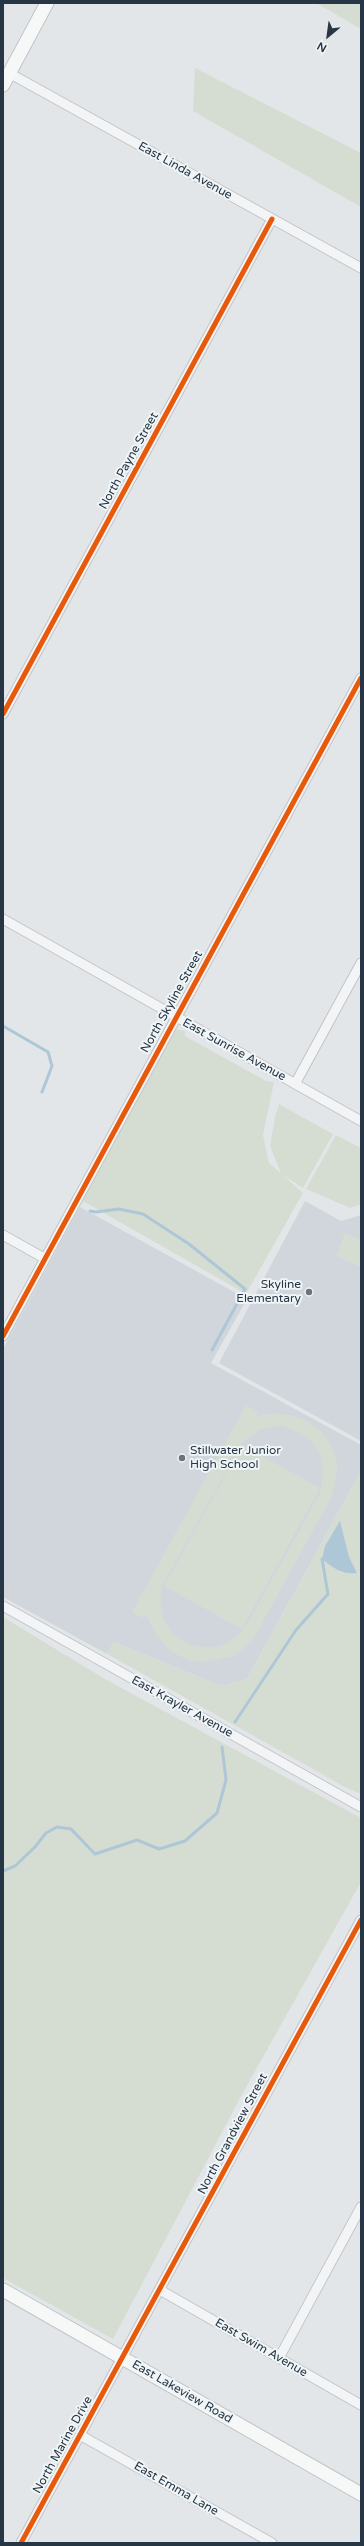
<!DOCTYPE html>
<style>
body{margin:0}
#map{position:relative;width:364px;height:2546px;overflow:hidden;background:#e3e6e8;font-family:"Varela Round",sans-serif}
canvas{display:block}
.frame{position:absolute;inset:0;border:4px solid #273644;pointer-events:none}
.north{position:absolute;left:308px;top:16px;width:40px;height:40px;-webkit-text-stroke:3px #f0f5f8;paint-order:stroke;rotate:209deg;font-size:11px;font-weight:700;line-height:16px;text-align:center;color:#273644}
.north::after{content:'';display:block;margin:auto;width:14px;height:18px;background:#273644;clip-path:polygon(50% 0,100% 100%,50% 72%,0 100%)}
</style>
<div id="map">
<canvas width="364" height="2546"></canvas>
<div class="frame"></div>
<div class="north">N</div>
</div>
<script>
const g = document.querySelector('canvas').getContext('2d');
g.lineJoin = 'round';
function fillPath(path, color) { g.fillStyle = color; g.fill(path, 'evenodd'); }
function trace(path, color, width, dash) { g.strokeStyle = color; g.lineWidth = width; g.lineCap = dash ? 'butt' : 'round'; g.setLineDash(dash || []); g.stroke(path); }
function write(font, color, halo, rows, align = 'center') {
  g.font = font + ' "Varela Round",sans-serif'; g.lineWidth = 4; g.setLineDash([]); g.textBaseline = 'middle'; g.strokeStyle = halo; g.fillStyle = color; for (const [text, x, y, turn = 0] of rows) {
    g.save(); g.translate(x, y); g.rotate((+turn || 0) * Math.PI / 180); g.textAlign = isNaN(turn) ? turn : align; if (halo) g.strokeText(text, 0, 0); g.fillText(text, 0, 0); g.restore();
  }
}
fillPath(new Path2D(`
 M305,1201L341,1221L361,1215V1441L219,1363Z
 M80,1207L247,1299L211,1363L361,1445V1471L247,1679L221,1686L114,1642L107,1654L3,1597V1349Z`), '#d0d6dc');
fillPath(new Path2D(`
 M316,3H361V29Z
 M195,68L361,153V207L193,111Z
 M176,1029L185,1031V1036L266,1081L274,1082L263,1135L269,1163L281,1173L270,1146L275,1117L279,1104L333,1134L303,1188L283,1175L303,1193L246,1294L81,1200Z
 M336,1135L361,1148V1204L350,1208L306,1189Z
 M345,1233L361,1240V1267L336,1256Z
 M246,1405L258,1412L255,1417C288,1406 329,1423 336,1459C339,1472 335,1483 332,1496L254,1638C249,1643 242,1651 236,1655C232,1657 225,1657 221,1659C183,1669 158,1647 146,1613L143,1618L132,1612ZM282,1426C319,1438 328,1457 320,1493L246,1626C241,1631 237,1637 231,1641C209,1656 172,1644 164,1619C160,1608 160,1599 161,1588L242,1443L260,1429Z
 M242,1445L320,1488L242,1629L164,1586Z
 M361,1471V1794L345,1787L107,1654L114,1642L221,1686L247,1679Z
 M3,1617L105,1679L361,1818V1882L240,2098L113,2339L3,2278Z`), '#d5ddd3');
fillPath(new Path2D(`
 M340,1521L349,1557L357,1573C343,1575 333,1568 322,1559L325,1546Z`), '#aec7d6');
trace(new Path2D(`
 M3,1026L48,1052L52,1066L42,1092
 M90,1211L96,1212L119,1209L143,1214L189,1244L245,1289L212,1350
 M235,1722L296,1630L328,1594L322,1559
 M3,1871L15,1866L35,1847L46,1833L57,1827L71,1829L95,1854L137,1840L159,1849L185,1841L217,1813L226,1780L222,1747`), '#aec7d6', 3);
const street = new Path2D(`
 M9,73L361,268
 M3,714L272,219
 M3,919L361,1121
 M295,1084L361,963
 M3,1235L44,1258
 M3,1336L361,678
 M3,1606L361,1807
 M160,2290L361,2405
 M279,2358L361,2207
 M80,2435L272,2543
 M21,2543L361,1920`);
const secondary = new Path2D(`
 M3,85L47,3
 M3,2290L361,2494`);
trace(street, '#c1c4c6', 11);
trace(secondary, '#c1c4c6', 15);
trace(street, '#f3f4f5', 9);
trace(secondary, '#f6f7f7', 13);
trace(new Path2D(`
 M3,714L272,219
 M3,1336L361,678
 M21,2543L361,1920`), '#e8590c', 5);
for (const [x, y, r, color] of [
 [309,1292,4,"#69747d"],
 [182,1458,4,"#69747d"]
]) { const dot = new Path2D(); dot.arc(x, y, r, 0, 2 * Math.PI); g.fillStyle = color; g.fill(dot); trace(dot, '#f0f5f8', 1.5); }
write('12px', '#273644', '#f0f5f8', [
 ["East Linda Avenue",185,171,29],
 ["North Payne Street",129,461,-61],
 ["North Skyline Street",172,1002,-61],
 ["East Sunrise Avenue",234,1050,29],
 ["East Krayler Avenue",182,1707,29],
 ["North Grandview Street",233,2134,-62],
 ["East Swim Avenue",261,2348,30],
 ["East Lakeview Road",182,2392,30],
 ["North Marine Drive",63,2445,-61],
 ["East Emma Lane",176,2489,30]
]);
write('12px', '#273644', '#f0f5f8', [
 ["Skyline",301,1285],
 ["Elementary",301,1299],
 ["Stillwater Junior",190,1451,"left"],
 ["High School",190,1465,"left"]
], 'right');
</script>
